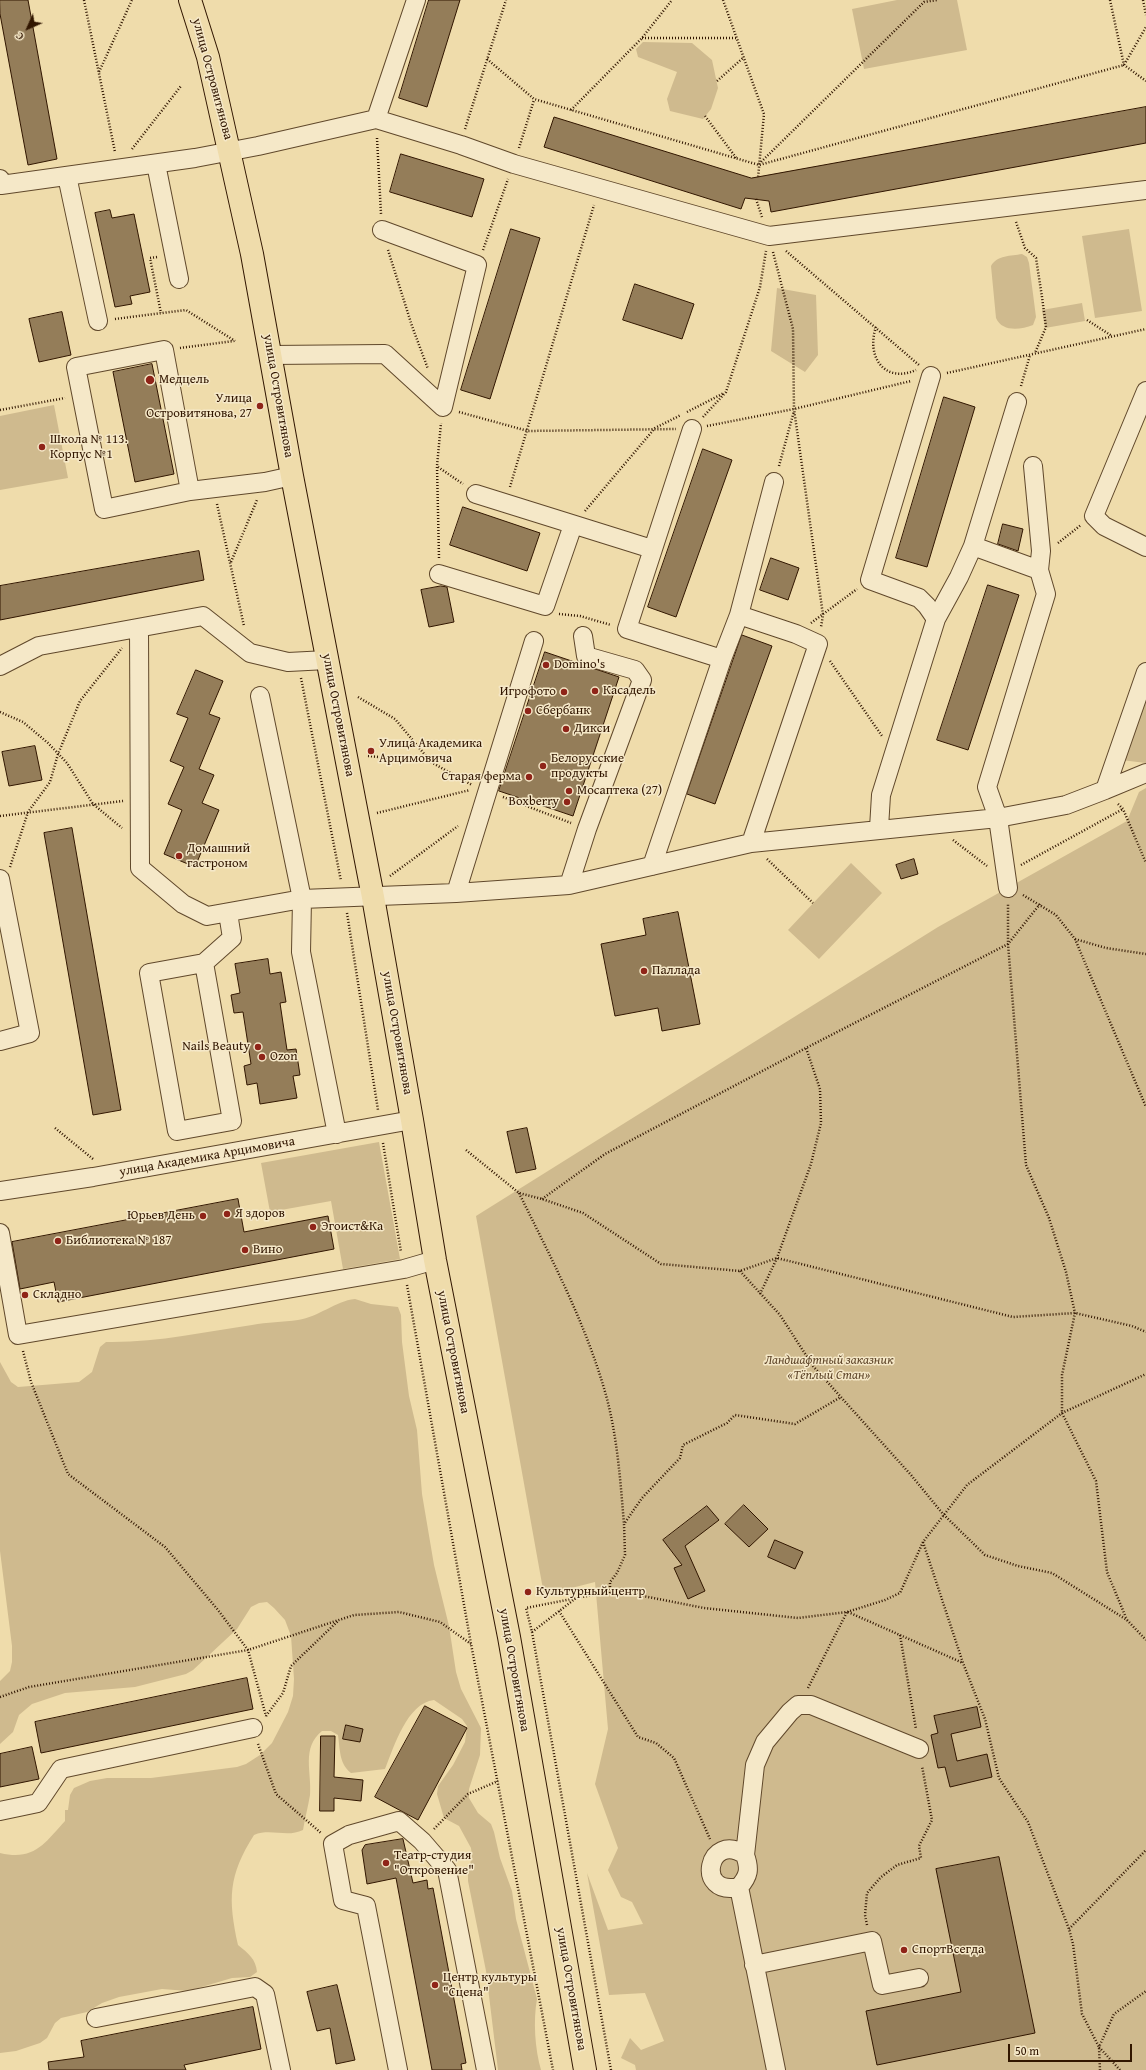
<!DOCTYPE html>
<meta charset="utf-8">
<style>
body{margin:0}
#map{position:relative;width:1146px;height:2070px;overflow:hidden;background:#efdcab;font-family:"Gentium Book Plus",serif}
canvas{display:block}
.north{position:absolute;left:8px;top:8px;width:40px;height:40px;-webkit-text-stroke:3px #f5e8c8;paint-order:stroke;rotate:225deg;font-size:11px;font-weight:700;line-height:16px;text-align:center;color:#311600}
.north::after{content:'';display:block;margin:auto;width:14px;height:18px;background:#311600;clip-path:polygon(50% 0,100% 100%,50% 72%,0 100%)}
.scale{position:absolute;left:1008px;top:2044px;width:124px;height:18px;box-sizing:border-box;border:2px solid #311600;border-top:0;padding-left:5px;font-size:12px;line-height:14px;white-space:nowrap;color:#311600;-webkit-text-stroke:3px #f5e8c8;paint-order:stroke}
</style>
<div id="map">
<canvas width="1146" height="2070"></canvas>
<div class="north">С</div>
<div class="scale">50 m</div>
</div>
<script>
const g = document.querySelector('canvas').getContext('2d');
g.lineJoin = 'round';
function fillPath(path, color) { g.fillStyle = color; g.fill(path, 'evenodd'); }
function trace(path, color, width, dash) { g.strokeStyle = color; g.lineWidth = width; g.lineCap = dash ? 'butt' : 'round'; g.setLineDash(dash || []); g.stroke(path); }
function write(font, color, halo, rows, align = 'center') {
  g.font = font + ' "Gentium Book Plus",serif'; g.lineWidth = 3; g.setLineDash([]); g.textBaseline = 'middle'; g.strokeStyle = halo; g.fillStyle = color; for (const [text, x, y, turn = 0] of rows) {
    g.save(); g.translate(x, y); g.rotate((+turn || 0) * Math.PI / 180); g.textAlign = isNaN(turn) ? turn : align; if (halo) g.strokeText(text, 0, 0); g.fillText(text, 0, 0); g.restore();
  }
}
fillPath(new Path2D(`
 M897,0H957L967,50L864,69L852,9Z
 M643,42L692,43L712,60L718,88L711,109L703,119L670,111L667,99L677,72L638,57L636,49Z
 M1129,229L1142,311L1095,318L1082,236Z
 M1022,254L1027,257L1029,263L1036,317L1033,325C1020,330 1002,332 996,318L991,266C997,255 1011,256 1022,254Z
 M777,288L816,295L818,355L805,372L771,351Z
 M1082,303L1085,321L1045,328L1042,310Z
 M54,405L68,478L0,490V416Z
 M1146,695V763L1121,760Z
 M1146,788V2070H636L635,2065L621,2058L630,2038L641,2050L664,2041L645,1993L609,1995L587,1873L608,1930L643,1924L632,1902L621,1897L608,1870L618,1848L595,1784L608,1729L595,1582L544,1595L476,1216L938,927L1127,821L1139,792Z
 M851,863L882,893L819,959L788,930Z
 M379,1142L400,1259L343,1269L331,1201L270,1212L261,1163Z
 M355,1299L371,1304L398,1307L401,1315L402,1342L409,1396L417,1430L422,1494L434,1565L449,1626L456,1672L461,1689L481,1728L480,1755L469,1789V1798L478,1813L491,1824L494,1832L500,1858L512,1891L516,1919L537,1999C533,2021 535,2049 541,2070H498L486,1971L468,1881V1873L472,1856L471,1848L459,1826L444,1818L437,1794L438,1786L453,1765L465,1742L467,1726L462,1719L434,1700C407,1703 394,1747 385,1769L351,1773C339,1764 340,1749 338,1735L331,1731H322C301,1748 312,1772 310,1795C308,1807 305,1818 303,1830C287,1838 271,1828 254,1835C228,1876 228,1899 238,1945C248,1953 256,1959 257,1972L250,1977L232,1978L188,1991L162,1989L119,1997L102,2003L87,2012L61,2018L55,2023L47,2038L40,2043L16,2051L0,2053V1853C34,1861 44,1844 65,1821V1810H68L70,1795L74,1788L90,1781L107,1778H151L237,1767L246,1764L260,1755L272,1743L288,1712L293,1696L294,1679L291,1636L285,1620L274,1608L267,1602L259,1603L251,1607L237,1629L193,1670L186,1674L135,1687L65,1693L32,1704L19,1715L13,1732L0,1744V1681L10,1671L12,1662V1646L0,1551V1362L11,1382L18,1387L79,1382L92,1372L100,1347L106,1342C156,1343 203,1332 252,1325C267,1322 283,1322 298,1320C319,1317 335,1301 355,1299Z`), '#cfba8e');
const building = new Path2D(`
 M0,0H28L57,159L28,165L0,14Z
 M429,0H460L427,107L399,98Z
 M1146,107V143L771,212L769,201L745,198L741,209L544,147L554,117L751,178Z
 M401,154L484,179L472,217L390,192Z
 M110,210L112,218L134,214L150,292L130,296L132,304L115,307L95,213Z
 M511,229L540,238L490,399L461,390Z
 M635,284L694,304L682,339L623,320Z
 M62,312L71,355L39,362L29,319Z
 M152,364L174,474L135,482L113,372Z
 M944,397L975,407L927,567L896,558Z
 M703,449L732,460L676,617L648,607Z
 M463,507L540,533L527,571L450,545Z
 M1003,524L1023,529L1018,551L998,544Z
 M199,551L204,580L0,620V586Z
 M771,558L799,568L788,600L760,590Z
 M988,585L1019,595L968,750L937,740Z
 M441,586L447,587L454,622L429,627L421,590Z
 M742,635L772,646L715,804L687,794Z
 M545,652L619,677L573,816L499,791Z
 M196,670L223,681L209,714L220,718L199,769L214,775L202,803L219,810L195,867L164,854L182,810L168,804L184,767L170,761L188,718L177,714Z
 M35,746L42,780L9,786L2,752Z
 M72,828L121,1110L93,1115L44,833Z
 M914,859L918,874L901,879L896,865Z
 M678,912L700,1024L662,1031L658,1008L615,1016L601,944L646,935L643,919Z
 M268,959L270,974L281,972L286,1002L280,1003L287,1050L296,1049L300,1075L293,1076L297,1098L260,1104L257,1083L247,1085L244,1066L251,1064L243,1012L234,1013L231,995L240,993L235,964Z
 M527,1128L536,1169L516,1173L507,1132Z
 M238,1199L244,1232L328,1216L334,1249L58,1302L54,1282L20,1289L12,1242Z
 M744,1505L768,1529L749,1547L725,1524Z
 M707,1506L719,1520L685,1546L705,1591L688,1599L674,1568L682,1565L663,1540Z
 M775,1540L803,1552L795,1569L768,1557Z
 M247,1678L253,1709L41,1753L35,1722Z
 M425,1706L467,1728L418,1820L375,1797Z
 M977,1707L981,1727L951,1734L957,1761L987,1754L992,1777L950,1787L945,1767L938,1768L931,1735L938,1733L934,1716Z
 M346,1725L363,1729L360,1742L343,1739Z
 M321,1736H335L334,1777L363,1780L361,1801L334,1798V1811H320Z
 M32,1747L39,1779L0,1787V1754Z
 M403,1839L413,1883L427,1880L428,1889L433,1888L466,2063L461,2064L462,2070H432L396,1878L367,1884L362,1850L365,1845Z
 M999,1857L1035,2033L877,2065L866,2011L961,1992L936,1869Z
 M337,1985L355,2060L336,2064L330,2028L317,2031L307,1992Z
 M253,2007L261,2049L184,2065L186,2070H49L48,2062L84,2057L81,2041Z`);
fillPath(building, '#947d59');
trace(building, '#311600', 1);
const minor = new Path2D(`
 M376,119L416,0
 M156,164L179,279
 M67,176L98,321
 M0,179L1,185L195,158L258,146L376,119L461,145L514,164L769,236L1146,190
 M270,355L385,354L443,407L477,265L382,230
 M1146,391L1094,516L1104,526L1146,547
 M692,429L627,629L722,659
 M1033,466L1041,551L1039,570
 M190,491L164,350L76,367L104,509L190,491L265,482L292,476
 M476,494L652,549
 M973,546L1039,570L1046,594L987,787L998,818L1008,888
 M439,574L545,606L573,525
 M739,615L796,634L818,644L751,843
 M936,619L959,577L973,546L1017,402
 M139,628L140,868L183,904L207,916L302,899L456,893L569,885L751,843L998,818L1066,805L1105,790L1146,672
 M0,666L39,646L203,616L250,653L288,662L327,660
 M260,696L302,899L301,952L337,1134
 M1105,790L1146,773
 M879,828L881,795L936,619L927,606L919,598L870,580L931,376
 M652,866L722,659L739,615L774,482
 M0,879L30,1033L0,1041
 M569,885L587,829L642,680L635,670L586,656L583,636
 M456,893L534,641
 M204,963L149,973L177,1131L232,1121L204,963L232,938L228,913
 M0,1191L93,1177L412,1120
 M0,1233L18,1335L404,1269L435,1260
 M0,1811L38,1803L61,1769L253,1728
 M739,1887C694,1897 708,1830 745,1855
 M754,1965L872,1941L882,1985L919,1978
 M96,2018L255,1987L265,1994L281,2070
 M398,2070L366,1906L343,1900L333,1844L349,1835L399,1821L422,1841L447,1870L486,2070
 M776,2070L739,1887C749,1876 750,1869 745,1855L755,1765L765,1742L790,1712L798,1705H811L919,1749`);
const major = new Path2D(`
 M190,0L208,57L252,254L292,476L373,897L412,1120L435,1260L509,1637L585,2070`);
trace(minor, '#60482b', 20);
trace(major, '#311600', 24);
trace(new Path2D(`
 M84,0L115,152
 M723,0L764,114L758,178
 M1110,0L1124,65L1146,81
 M1143,0L1146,15
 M642,38H737
 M487,59L534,99L759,165L1124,65L1146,27
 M99,72L132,0
 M717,81L744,57
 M571,110L642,38L672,0
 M705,116L737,159
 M465,129L506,0
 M377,138L381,214
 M519,148L534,100
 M132,149L181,86
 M759,164L924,2L937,0
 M756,199L762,217
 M1016,222L1025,248L1036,258L1042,297L1046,327L1035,353
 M388,250L412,326L428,369
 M483,250L508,179
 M786,251L919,365
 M773,252L793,329L794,409L823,615L821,627
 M157,257L150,258L161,313
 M115,319L186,310L235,341
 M1087,320L1112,336
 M876,327C866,356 884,384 916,370
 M180,348L234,341
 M947,373L1146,329
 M1021,386L1030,355
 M0,410L65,398
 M459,412L528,431L676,429
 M687,412L724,393
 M703,417L726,392L760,287L766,251
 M707,426L794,409L911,381
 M779,466L794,411
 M438,467L463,484
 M510,487L594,205
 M217,504L244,626
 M585,511L655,428L681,415
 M1058,543L1081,525
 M439,558L437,466L441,423
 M231,562L257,500
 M559,614L580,616L611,625
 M811,623L857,589
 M830,661L882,736
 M301,678L341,881
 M358,697L395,719L431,762L472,785
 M0,712L23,722L48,743L67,763L93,804L122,828
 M368,756L431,762
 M503,797L571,823
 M1118,804L1123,809L1146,863
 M377,813L470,790
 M0,816L123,801
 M953,840L987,866
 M767,859L813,903
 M1021,865L1123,809
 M10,867L28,812L50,782L58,754L80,701L122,648
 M390,876L458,826
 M1023,895L1056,915L1075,939L1146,1107
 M1040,904L1008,944L1026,1165L1049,1218L1066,1272L1075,1313L1062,1375V1413L1096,1481L1107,1572L1127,1620
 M347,913L378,1110
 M1075,939L1106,948L1146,954
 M55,1128L93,1159
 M383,1143L401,1252
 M466,1150L519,1193L542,1199L583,1213L661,1264L740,1271L777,1258L1013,1317L1075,1313L1132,1326L1146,1332
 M519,1193C550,1256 583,1318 603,1385C617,1430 620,1477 624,1524
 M542,1199L605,1154L806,1048L1008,944V904
 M740,1271L780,1315L813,1366L911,1475L943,1514L985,1555L1018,1566L1052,1573L1127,1620L1146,1640
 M407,1285L471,1644L553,2070
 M760,1294L777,1258L811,1164L821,1123L820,1089L806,1048
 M23,1351L31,1382L68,1474L165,1547L218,1610L248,1650L266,1716
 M923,1542L963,1663L985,1719L999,1778L1028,1822L1069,1929L1073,1944L1082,2014L1099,2047L1100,2070
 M610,1593V1582L617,1573L625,1555L624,1524L642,1498L680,1458L683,1445L727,1423L735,1415L795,1424L841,1397
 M559,1611L638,1737L656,1743L674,1758L710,1839
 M848,1612L963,1663
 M532,1632L576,1598
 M900,1635L916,1729
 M808,1688L847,1612
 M0,1697L29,1687L248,1650L354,1615L399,1612L440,1622L471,1644
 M266,1716L283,1693L291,1666L338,1621
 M258,1744L276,1794L321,1833
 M434,1829L468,1794L498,1781
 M867,1925L865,1915L867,1893L881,1877L897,1865L921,1858L919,1846L932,1820L922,1766
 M1069,1929L1146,1850
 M611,2070L532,1632L526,1608L597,1594L623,1592L704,1608L798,1618L847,1612L885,1600L900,1593L923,1542L967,1485L1062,1413L1146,1374
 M1120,2070L1099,2047L1114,2014L1146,1991`), '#311600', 2.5, [1, 2]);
trace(minor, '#f5e8c8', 18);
trace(major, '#efdcab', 22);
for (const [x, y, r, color] of [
 [150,380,5,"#8f2418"],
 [260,406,4,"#8f2418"],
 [42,447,4,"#8f2418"],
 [546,665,4,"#8f2418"],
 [595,691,4,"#8f2418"],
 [564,692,4,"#8f2418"],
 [528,711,4,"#8f2418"],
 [566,729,4,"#8f2418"],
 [371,751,4,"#8f2418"],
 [543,766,4,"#8f2418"],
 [529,777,4,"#8f2418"],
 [569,791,4,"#8f2418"],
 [567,802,4,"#8f2418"],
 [179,856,4,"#8f2418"],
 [644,971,4,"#8f2418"],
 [258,1047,4,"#8f2418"],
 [262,1057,4,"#8f2418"],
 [227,1214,4,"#8f2418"],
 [203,1216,4,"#8f2418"],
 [313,1227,4,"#8f2418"],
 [58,1241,4,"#8f2418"],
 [245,1250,4,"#8f2418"],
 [25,1295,4,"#8f2418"],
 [528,1592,4,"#8f2418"],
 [386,1863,4,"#8f2418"],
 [904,1950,4,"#8f2418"],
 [435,1985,4,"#8f2418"]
]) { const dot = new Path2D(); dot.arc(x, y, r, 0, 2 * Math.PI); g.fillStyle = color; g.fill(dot); trace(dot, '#f5e8c8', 1.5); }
write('13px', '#311600', '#f5e8c8', [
 ["улица Островитянова",212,79,75],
 ["улица Островитянова",278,396,80],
 ["улица Островитянова",338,715,79],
 ["улица Островитянова",397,1033,80],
 ["улица Академика Арцимовича",207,1157,-10],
 ["улица Островитянова",453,1352,79],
 ["улица Островитянова",514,1670,80],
 ["улица Островитянова",571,1989,80]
]);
write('13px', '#311600', '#f5e8c8', [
 ["Медцель",159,380],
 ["Улица",252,399,"right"],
 ["Островитянова, 27",252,414,"right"],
 ["Школа № 113.",50,440],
 ["Корпус №1",50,455],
 ["Domino's",554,665],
 ["Касадель",603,691],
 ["Игрофото",556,692,"right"],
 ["Сбербанк",536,711],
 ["Дикси",574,729],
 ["Улица Академика",379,744],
 ["Арцимовича",379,759],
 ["Белорусские",551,759],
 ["продукты",551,774],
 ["Старая ферма",521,777,"right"],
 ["Мосаптека (27)",577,791],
 ["Boxberry",559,802,"right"],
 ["Домашний",187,849],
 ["гастроном",187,864],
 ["Паллада",652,971],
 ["Nails Beauty",250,1047,"right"],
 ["Ozon",270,1057],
 ["Я здоров",235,1214],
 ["Юрьев День",195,1216,"right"],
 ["Эгоист&Ка",321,1227],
 ["Библиотека № 187",66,1241],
 ["Вино",253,1250],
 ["Складно",33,1295],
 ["Культурный центр",536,1592],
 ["Театр-студия",394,1856],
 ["\"Откровение\"",394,1871],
 ["СпортВсегда",912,1950],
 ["Центр культуры",443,1978],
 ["\"Сцена\"",443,1993]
], 'left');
write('italic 13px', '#60472b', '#f5e8c8', [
 ["Ландшафтный заказник",829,1361],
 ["«Тёплый Стан»",829,1376]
]);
</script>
